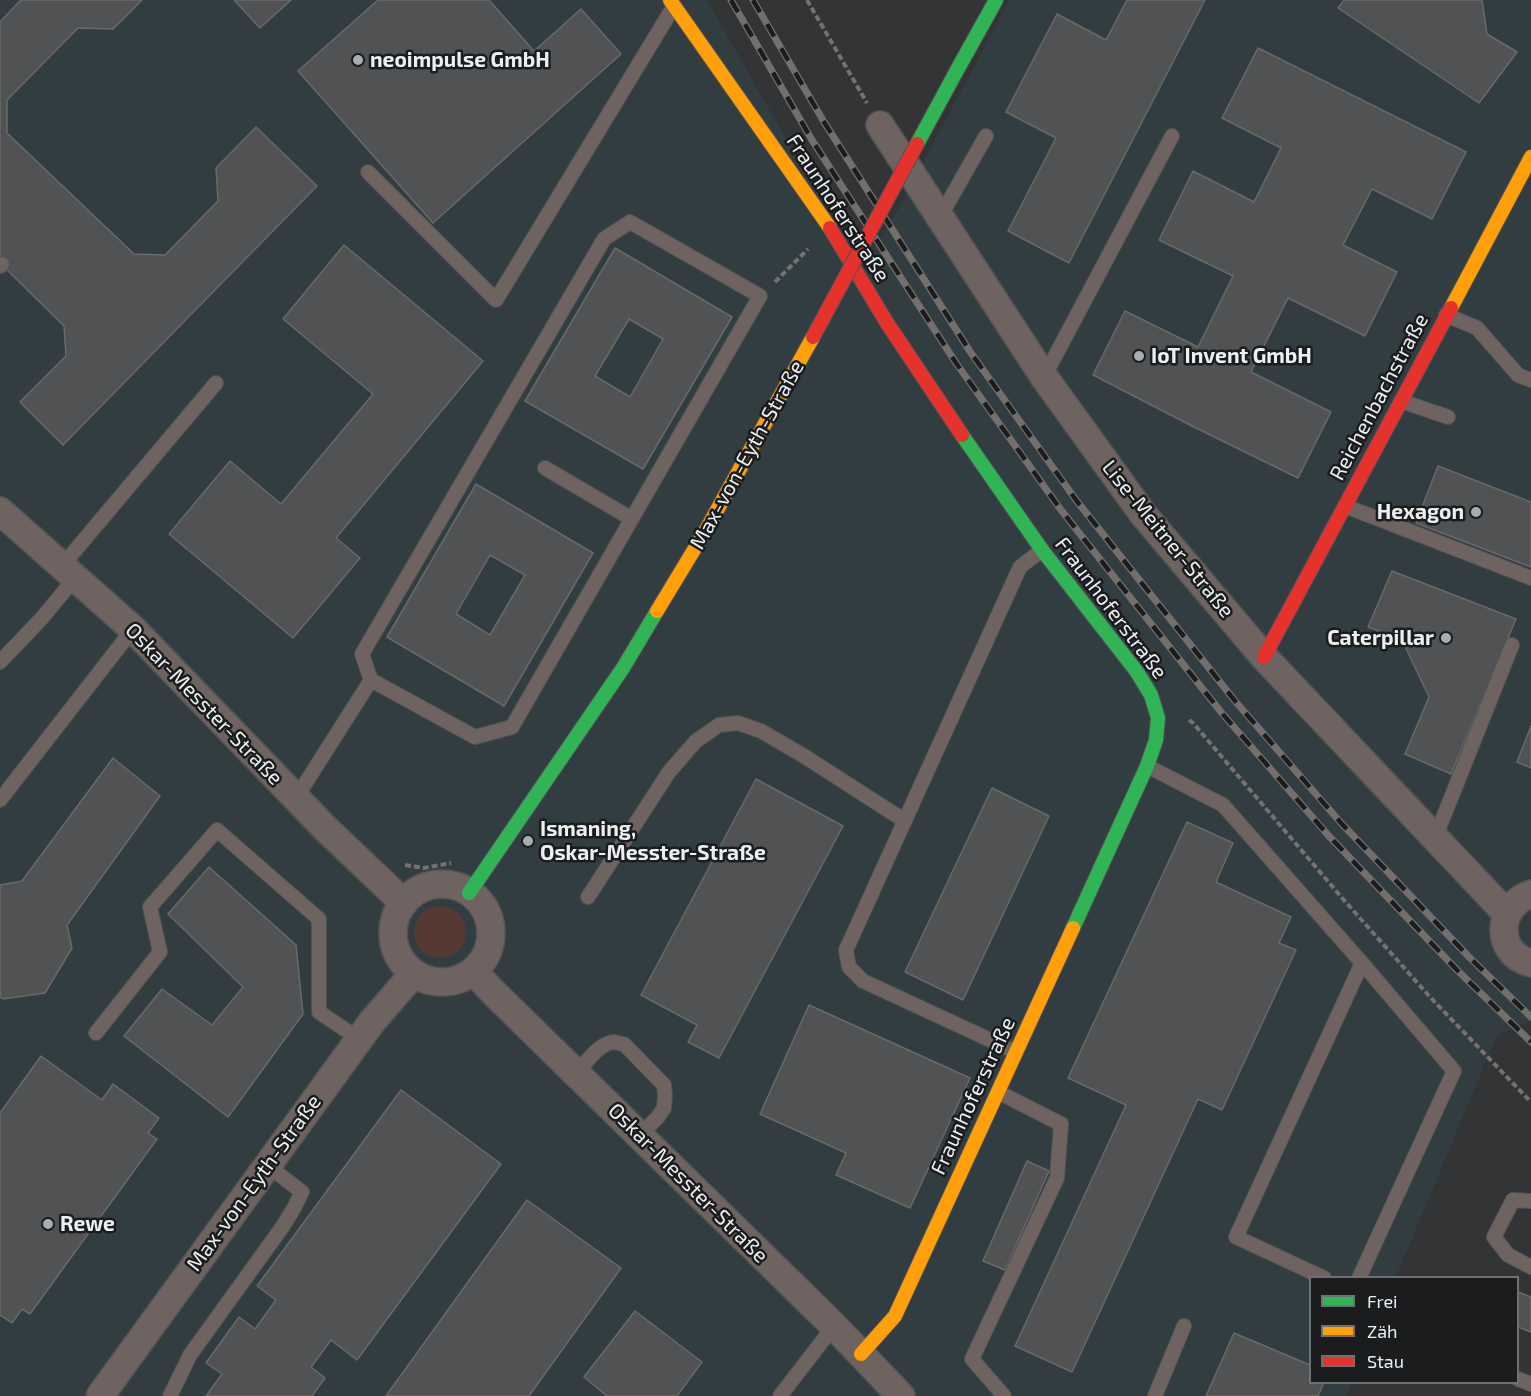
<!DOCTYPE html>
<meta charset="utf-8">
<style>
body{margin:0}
#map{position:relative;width:1531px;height:1396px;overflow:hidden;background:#323436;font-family:"Exo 2",sans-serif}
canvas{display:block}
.legend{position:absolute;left:1309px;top:1276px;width:210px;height:108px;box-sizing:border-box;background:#1a1c1d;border:2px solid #6e7072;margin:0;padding:8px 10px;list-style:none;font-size:18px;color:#eceff1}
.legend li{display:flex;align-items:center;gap:12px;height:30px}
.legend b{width:30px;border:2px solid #6e7072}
</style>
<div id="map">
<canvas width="1531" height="1396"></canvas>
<ul class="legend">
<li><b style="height:8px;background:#30b455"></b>Frei</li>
<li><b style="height:8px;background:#ff9f0a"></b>Zäh</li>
<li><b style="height:8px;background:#e5322d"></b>Stau</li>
</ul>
</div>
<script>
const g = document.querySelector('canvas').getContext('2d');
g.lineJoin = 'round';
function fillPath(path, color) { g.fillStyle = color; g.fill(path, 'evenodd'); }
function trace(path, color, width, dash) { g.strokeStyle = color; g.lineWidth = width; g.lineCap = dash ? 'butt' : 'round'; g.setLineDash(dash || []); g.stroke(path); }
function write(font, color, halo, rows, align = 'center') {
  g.font = font + ' "Exo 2",sans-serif'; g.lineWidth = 5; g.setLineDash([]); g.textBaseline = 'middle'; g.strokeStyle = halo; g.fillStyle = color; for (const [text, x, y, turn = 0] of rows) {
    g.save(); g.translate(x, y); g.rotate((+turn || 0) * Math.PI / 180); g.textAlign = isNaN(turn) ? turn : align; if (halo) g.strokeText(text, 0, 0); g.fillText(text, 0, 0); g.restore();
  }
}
fillPath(new Path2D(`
 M0,0H707L863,274L1010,0H1531V1021L1497,1035L1396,1277L1310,1278V1382L1352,1383L1346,1396H0Z`), '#323d41');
fillPath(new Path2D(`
 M414 932a26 26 0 1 1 52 0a26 26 0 1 1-52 0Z`), '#553a34');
const building = new Path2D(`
 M21,0H142L113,29L78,28L7,100V133L134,254L165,255L218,201L216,168L256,127L317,186L63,445L20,402L66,356L64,326L0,263V22Z
 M234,0H291L260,28Z
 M378,0H489L534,51L581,9L621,54L433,223L298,71Z
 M1127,0H1205L1069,263L1008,231L1056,138L1006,112L1057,14L1106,40Z
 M1344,0H1482L1487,34L1517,52L1479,103L1338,8Z
 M1258,48L1466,152L1432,219L1372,189L1343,245L1397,272L1365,336L1288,298L1251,372L1331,412L1298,478L1194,427L1093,375L1125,311L1198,347L1233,276L1159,240L1193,171L1254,202L1281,148L1222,118Z
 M344,245L483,361L336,538L360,558L293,638L169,534L230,461L281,504L373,394L283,319Z
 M615,248L732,317L643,469L525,401ZM629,319L663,339L630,397L595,376Z
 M1438,466L1531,502V567L1416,523Z
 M476,484L593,553L504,706L387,637ZM490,555L525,575L490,635L456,614Z
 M1392,571L1516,619L1451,774L1405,754L1429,697L1402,640L1368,627Z
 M1531,726V768L1517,762Z
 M113,758L160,796L67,925L72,948L45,993L3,999L0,997V885L22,881Z
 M756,779L843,826L719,1058L688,1042L697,1025L641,995Z
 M992,788L1049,816L963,1000L905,972Z
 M1187,822L1233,843L1216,882L1291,917L1279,943L1296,950L1222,1110L1198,1099L1072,1372L1015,1346L1126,1105L1068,1078Z
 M209,867L296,945L303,1014L228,1117L124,1036L162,989L212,1025L243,987L168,914Z
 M809,1005L970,1078L910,1208L836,1175L846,1153L760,1114Z
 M41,1056L102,1100L113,1084L159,1118L148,1133L157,1139L30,1314L22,1309L12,1323L0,1315V1113Z
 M401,1090L501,1164L357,1360L331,1340L311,1367L325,1378L312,1396H206L222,1374L206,1363L239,1317L255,1329L276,1300L257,1286Z
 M1027,1161L1049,1171L1005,1270L983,1261Z
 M527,1200L621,1268L529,1396H386Z
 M1518,1292L1531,1297V1332L1518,1327Z
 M635,1311L702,1362L677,1396H607L584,1377Z
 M1234,1333L1310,1365V1382H1324L1318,1396H1206Z`);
fillPath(building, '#505253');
trace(building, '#67696b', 1.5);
const lane = new Path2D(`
 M368,172L496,300L674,6
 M940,217L986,136
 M630,222L760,296L512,727L475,737L371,680L362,654L604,239Z
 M0,266L2,264
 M1446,315L1477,328L1518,375L1531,380
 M1044,377L1172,136
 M1401,401L1448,417
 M545,468L632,519
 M1345,506L1531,578
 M62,566L216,383
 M0,662L42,618L75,578
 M1147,766L1223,805L1362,963L1454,1071L1359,1278
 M296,798L371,680
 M0,800L133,629
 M1435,838L1512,645
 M588,897L669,772L696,741L719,725L738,723L761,731L804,756L905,821
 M96,1033L160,952L150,907L217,830L319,919V1012L359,1039
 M1016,1052L863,981L849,967L846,950L1020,567L1042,550
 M576,1073C586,1063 599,1043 614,1042C615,1042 622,1044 624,1044L664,1085L665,1096L664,1108L658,1117L640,1135
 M998,1092L1061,1124L1057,1178L972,1359L1004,1396
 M1531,1201L1513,1200L1494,1237L1508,1255L1531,1267
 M1324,1278L1236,1237L1362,963
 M1518,1379L1531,1384
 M170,1396L190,1355L283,1226L294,1208L302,1192L267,1165
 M780,1396L834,1326
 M1155,1396L1184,1326`);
const street = new Path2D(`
 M880,125L1044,377L1143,514L1264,657L1507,914
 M0,511L133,629L324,827L404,903
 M393 933a49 49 0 1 1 98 0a49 49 0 1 1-98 0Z
 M1531,894C1496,905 1494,954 1531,963
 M473,971L494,993L834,1326L901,1396
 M100,1396L371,1023L414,973`);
const fast = new Path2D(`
 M956,72L996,0
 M962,435L1042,550L1137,672L1151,695L1158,718L1156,740L1147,766L1073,928
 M469,893L623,668L657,611`);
const slow = new Path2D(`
 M670,0L830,228
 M1451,308L1531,157
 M657,611L706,530L813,337
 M861,1354L895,1316L1073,928`);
const jam = new Path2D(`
 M830,228L887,323L962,435
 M1264,657L1451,308`);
trace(lane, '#515253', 16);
trace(street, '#515253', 30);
trace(fast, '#515253', 16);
trace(slow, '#515253', 16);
trace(jam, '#515253', 16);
trace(new Path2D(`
 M807,0L867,103
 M775,282L808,249
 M1189,720L1193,723L1343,899L1430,997L1531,1102
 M405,865L424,868L451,863`), '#767070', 4, [6, 3]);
trace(lane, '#6e6360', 14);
trace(street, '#6e6360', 27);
trace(fast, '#30b455', 14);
trace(slow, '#ff9f0a', 14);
trace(jam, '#e5322d', 14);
const rail = new Path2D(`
 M731,0L812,140L956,363L1061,510L1221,712L1328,835L1457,970L1531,1042
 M753,0L824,122L971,353L1076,500L1235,701L1341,823L1469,957L1531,1017`);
trace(rail, '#726f6d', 7);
trace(rail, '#1a1c1d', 4.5, [14]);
const fastBridge = new Path2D(`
 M917,144L956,72`);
const jamBridge = new Path2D(`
 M813,337L917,144`);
trace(fastBridge, '#515253', 16, []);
trace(jamBridge, '#515253', 16, []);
trace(fastBridge, '#30b455', 14);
trace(jamBridge, '#e5322d', 14);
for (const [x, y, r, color] of [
 [358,60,6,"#abaeb0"],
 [1139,356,6,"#abaeb0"],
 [1476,512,6,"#abaeb0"],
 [1446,638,6,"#abaeb0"],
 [528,841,6,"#abaeb0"],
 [48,1224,6,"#abaeb0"]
]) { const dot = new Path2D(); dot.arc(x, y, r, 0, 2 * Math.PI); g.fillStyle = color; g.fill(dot); trace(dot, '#1a1c1d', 2); }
write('bold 21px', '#eceff1', '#1a1c1d', [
 ["neoimpulse GmbH",370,60],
 ["IoT Invent GmbH",1151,356],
 ["Hexagon",1464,512,"right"],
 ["Caterpillar",1434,638,"right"],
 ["Ismaning,",540,829],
 ["Oskar-Messter-Straße",540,853],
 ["Rewe",60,1224]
], 'left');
write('21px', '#eceff1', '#1a1c1d', [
 ["Fraunhoferstraße",838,208,57],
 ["Reichenbachstraße",1379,397,-62],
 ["Max-von-Eyth-Straße",747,455,-61],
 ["Lise-Meitner-Straße",1168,539,51],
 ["Fraunhoferstraße",1111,608,53],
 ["Oskar-Messter-Straße",204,704,46],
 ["Fraunhoferstraße",973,1096,-65],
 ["Max-von-Eyth-Straße",254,1183,-54],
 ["Oskar-Messter-Straße",688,1183,45]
]);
</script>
